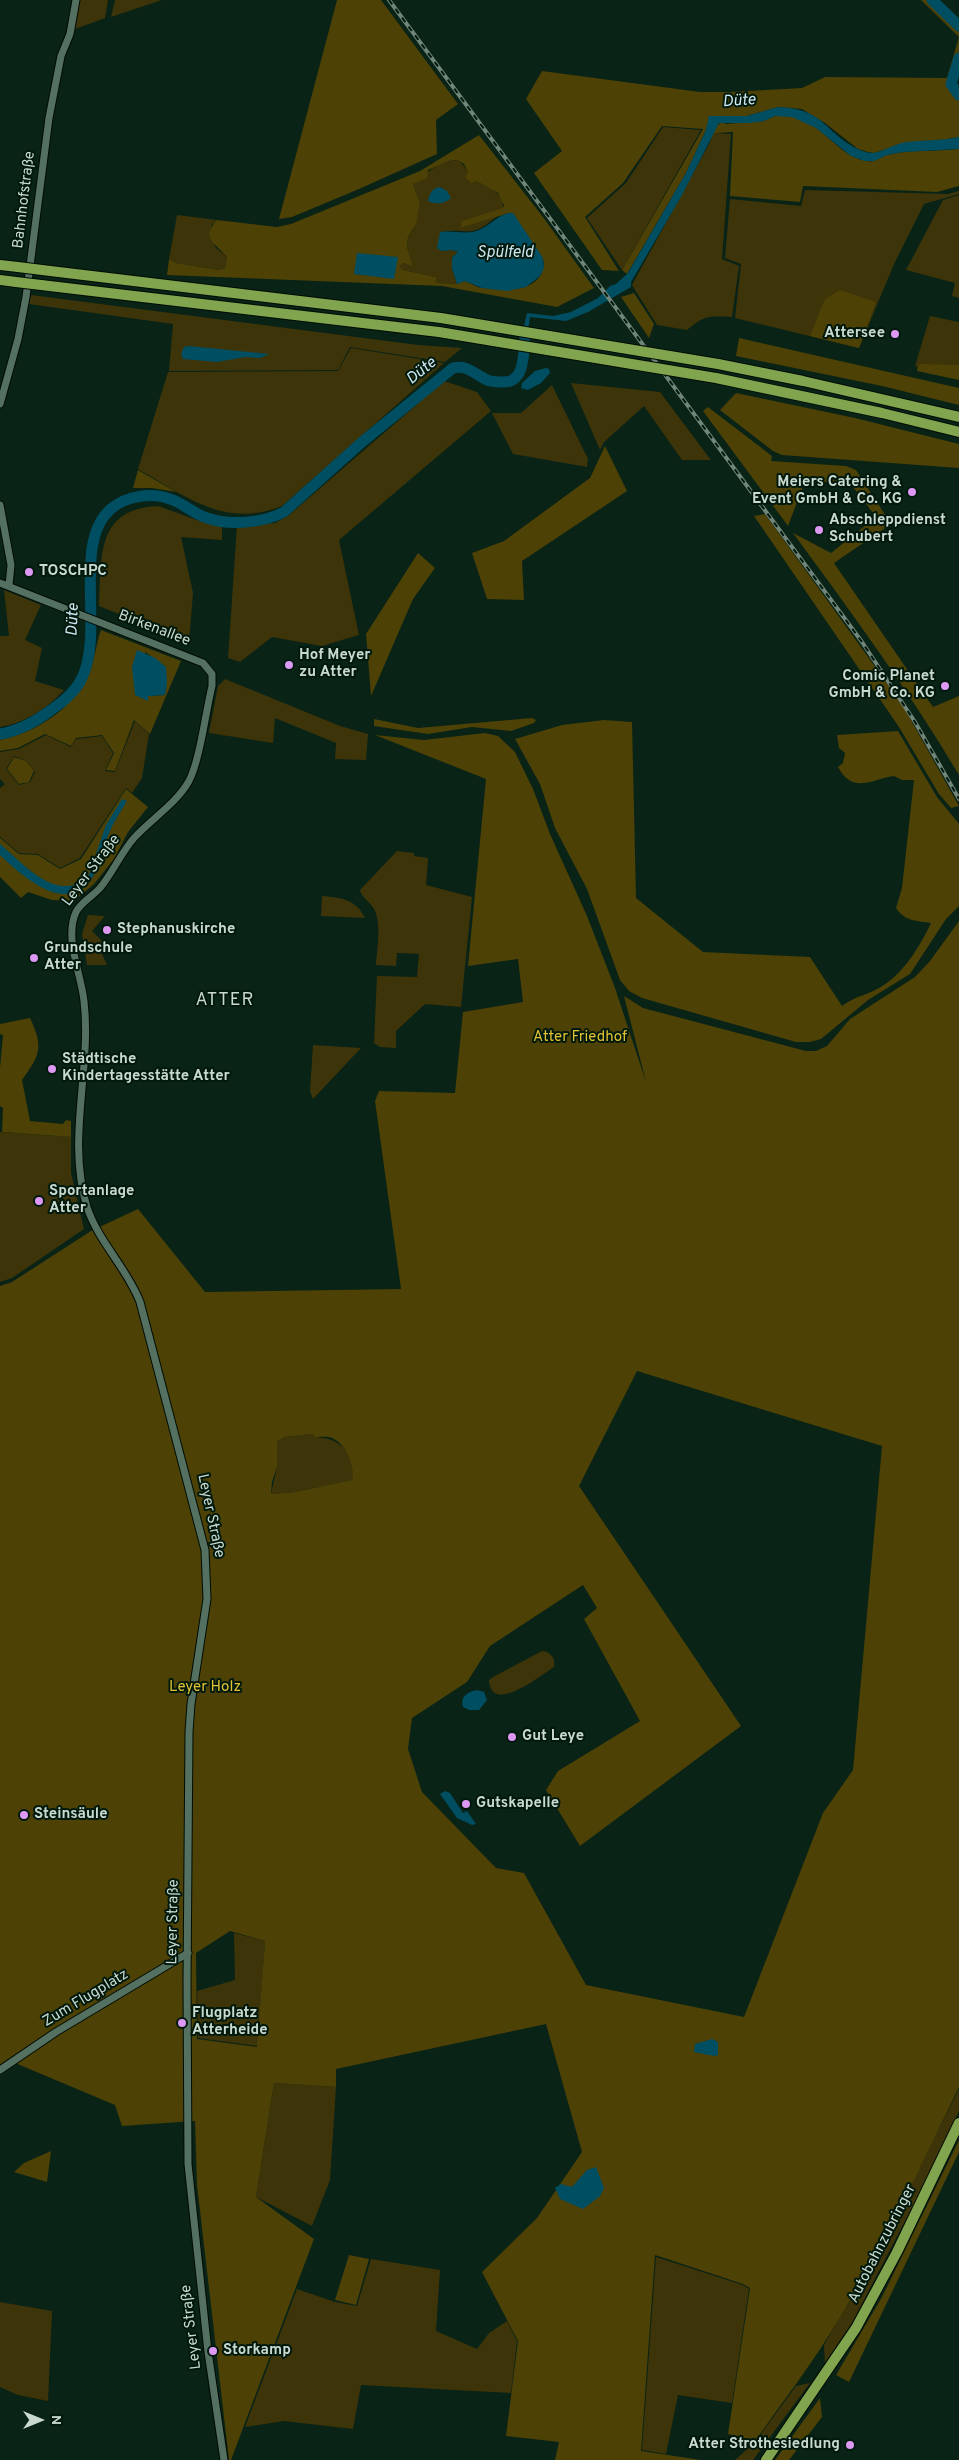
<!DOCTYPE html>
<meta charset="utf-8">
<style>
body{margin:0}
#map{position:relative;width:959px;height:2460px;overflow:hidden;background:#092316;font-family:Overpass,sans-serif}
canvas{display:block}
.north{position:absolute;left:15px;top:2395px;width:50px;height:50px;-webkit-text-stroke:4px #01190d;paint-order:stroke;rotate:90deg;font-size:14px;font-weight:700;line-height:20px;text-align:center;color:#c9d9cf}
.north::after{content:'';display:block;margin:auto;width:18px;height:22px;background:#c9d9cf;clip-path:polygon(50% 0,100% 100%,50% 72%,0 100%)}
</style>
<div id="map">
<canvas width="959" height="2460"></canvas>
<div class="north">N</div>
</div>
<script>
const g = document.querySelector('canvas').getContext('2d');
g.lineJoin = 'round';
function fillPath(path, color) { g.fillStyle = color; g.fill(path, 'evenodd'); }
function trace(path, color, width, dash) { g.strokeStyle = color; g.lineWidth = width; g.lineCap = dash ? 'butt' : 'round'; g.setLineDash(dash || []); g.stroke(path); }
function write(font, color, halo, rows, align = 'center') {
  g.font = font + ' Overpass,sans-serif'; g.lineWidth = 4; g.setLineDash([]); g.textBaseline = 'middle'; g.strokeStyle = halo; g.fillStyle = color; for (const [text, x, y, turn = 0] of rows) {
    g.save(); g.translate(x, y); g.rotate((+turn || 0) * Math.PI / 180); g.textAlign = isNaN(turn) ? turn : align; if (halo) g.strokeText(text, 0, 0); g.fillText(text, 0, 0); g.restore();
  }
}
fillPath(new Path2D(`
 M78,0H108L105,18L70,31Z
 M115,0H162L111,17Z
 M663,127L701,130L622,270L587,218L626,183Z
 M715,133L731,134L722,259L739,266L732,317C710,316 704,315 687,330L657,325L632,285Z
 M457,160C466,165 468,174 476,181C487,188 505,192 503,208L461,228L496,217C469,240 469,227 441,232V251L452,250L458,252L452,258V268L457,284L437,283L436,277L403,270L398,266L404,263L413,267L407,247L408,237L414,228L420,203L413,184C426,172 439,162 457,160Z
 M805,190L948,194L959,191V194L924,204L894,264L859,348L735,318L741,264L725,258L730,199L801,206Z
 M959,195V298L952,296L955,283L906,270L943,200Z
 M177,215L217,220L211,226L215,247L227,257L225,268L219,270L176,263L169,259Z
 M31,295L418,345L462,348L445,362L350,347L338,370L169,371L173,324L29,304Z
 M930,316L959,322V377L915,366Z
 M351,348L444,363L282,506C225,529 185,496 138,469L168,372L338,371Z
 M444,381L477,392L491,411L339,540L359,635L322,646L272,637L240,662L228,658L237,526L275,523L288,516Z
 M571,383L660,392L711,460H682L644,406L604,442L600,450Z
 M552,385L588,459L587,467L513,454L492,413H521Z
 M158,506L205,523L222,526V540L181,537L193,593L189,642L99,606C102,557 95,509 158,506Z
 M4,590L41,605L25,640L42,648L35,681L64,690C48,708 25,723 0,727V636H9Z
 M225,679L340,726L368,734L366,760L335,759L336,743L275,718L273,743L209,733L218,686Z
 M135,721L149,734L142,778L132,793L126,788L80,858L60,868L38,854L19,853L0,837V788L5,784L0,779V752L19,749L46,735L71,747L76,739L102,736L113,753L105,771L115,772ZM14,756L26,761L35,772L30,782L19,785L6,769Z
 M397,851L414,853V856L428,858L426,885L472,897L461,1007L425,1004L396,1031V1048L380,1047L374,1043L377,976L417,977L419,954L397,953L396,966L376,965C377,948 382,925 374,909C370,902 361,897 360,890Z
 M322,896C342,898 356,899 365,918L321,916Z
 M88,915L105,916L92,931L105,944L101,952L107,965H87L82,934Z
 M313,1045L361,1048L313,1099L310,1091Z
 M0,1132L71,1137V1173L84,1229L12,1278L0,1282Z
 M313,1434L315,1438C339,1435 358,1457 353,1480L295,1492L271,1494L277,1467V1442L284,1437Z
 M542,1651C551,1651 556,1660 554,1667C541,1675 491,1716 489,1680L493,1677Z
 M234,1933L265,1941L258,2046L198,2038L197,1991L235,1980Z
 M274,2083L336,2087L330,2180L312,2226L256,2197Z
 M959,2089V2111L931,2171L852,2323L825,2363L824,2345L871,2265Z
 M656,2257L743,2285L749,2289L732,2403L678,2395L666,2454L642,2450Z
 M371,2259L440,2270L436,2331L477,2349L489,2333L507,2321L517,2341L511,2393L361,2385L353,2429L284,2421L245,2427L297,2289L335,2302L357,2306Z
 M0,2302L52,2311L48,2401L18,2395L0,2387Z
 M810,2383L753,2460H735L755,2442L796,2386Z`), '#3e3409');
fillPath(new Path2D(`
 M337,0H381L458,104L436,120L437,154L359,189L292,217L279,219Z
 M921,0H934L953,17L959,26V61L952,83L959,95V137L925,143L909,142L874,153L868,152L858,149L825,123L802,109L778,107L747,116H710L706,130L686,173L627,274L622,270L703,129L662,126L623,183L585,217L619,271L602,270L534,173L562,151L526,99L542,71L700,92H730L802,88L825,77L947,78L959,37Z
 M775,116C819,111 832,155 866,161C875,163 879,157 887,155C910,149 936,152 959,149V186L937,192L803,186L800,202L730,196L733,132L715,133L710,142L715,126L723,122L726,124L764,121Z
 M479,135L543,217L594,288L557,307L442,286L167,275L169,259L176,263L219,270L225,268L227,257C216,244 200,238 217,220L277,227L291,224L420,171ZM457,160L464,164L468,172L465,177L471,183L476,181L498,193L504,205L503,208L462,221L461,228L509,213L544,262C543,293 505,291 483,288C477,288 471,283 465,281L457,284L437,283L436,277L403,270L399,266L404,263L413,267L407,247L408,237L416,224L420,203L413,184L427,178L428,170L449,161Z
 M840,290L876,302L859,348L810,336L825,299Z
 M634,293L654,324L649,338L621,297Z
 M739,338L959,388V405L882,386L736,356Z
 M921,364L959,365V380L917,371L918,365Z
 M736,393L855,418L959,444V468L782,455L773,451L720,410Z
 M708,407L772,456L771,461L846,466L856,470L891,524L834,563L933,707L959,696V775C909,691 851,612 793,533L831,553L876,517L850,483L805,481L788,526L703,411Z
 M605,446L627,491L522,561L524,600L487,599L472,553L504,541L590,478Z
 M138,470L176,492L152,488H133Z
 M765,514L902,704L959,806L951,808L939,794L899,727L754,516Z
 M418,553L435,568L413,599L371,696L366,634Z
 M101,630L181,661L150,734L134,720L115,771L106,770L114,753L102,735L76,738L71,746L45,734L18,748L0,751V740C42,731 81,703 93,661C96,651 97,641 101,630ZM145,652L166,667L165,695L148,696Z
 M532,718L536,720L534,723L511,731L472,727L428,734L374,726V719L418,728Z
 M604,720L632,722L636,898L703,952L810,957L842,1006C855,996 871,994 884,985C905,971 920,946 931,923C917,921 904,921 896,908L902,888L914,780H902L894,776C872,779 853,795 838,767L843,763L845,753L839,748L837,735L898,731L937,797L959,824V906L946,919L910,974L868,1000L821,1039L810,1042H796L642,998L629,991L620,980L587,889L555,828L540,784L515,739L562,725Z
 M485,733L498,736L515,752L533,789L550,834L587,916L615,988L646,1082L624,996L643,1008L806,1051H816L827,1046L850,1019L915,977L930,961L959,921V2087C922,2164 885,2243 841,2316C815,2360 784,2400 755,2441L728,2434L750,2288L743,2284L655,2255L641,2451L701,2460H555L559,2442L506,2436L518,2341L482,2272L537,2218L582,2152L546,2024L336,2069V2087L274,2083L256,2197L314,2239L231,2460H229L197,2185L195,2121L122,2126L115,2105L8,2060L0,2066V1286L12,1282L91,1231L138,1209L205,1292L401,1289L375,1101L379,1091L455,1093L463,1012L523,1002L518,959L468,966L486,779L375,735L424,740ZM637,1371L882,1446L853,1770L823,1813L744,2017L586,1985L524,1873L496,1868L422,1792L408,1749L412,1718L467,1682L490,1646L583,1585L597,1608L584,1619L640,1721L558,1771L546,1790L580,1846L741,1726L579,1486ZM313,1434L315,1438C320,1437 327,1436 332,1438C345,1443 356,1466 352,1480L295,1492L271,1494L272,1482L277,1467V1442L284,1437ZM230,1931L265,1941L257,2047L197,2039L196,1953Z
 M14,757L26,761L34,771L29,782L19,784L7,769Z
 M126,789L148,807L128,832L114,859L94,884L74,901L52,900L28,892L21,898L0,877V838L19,854L38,855L60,869L81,859Z
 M30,1018C44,1048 40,1055 22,1080L30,1121L63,1124L66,1120L71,1121V1137L2,1132L3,1108L0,1106V1068L3,1035L0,1034V1024Z
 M959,2140V2152L849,2382L836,2375L882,2297Z
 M51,2151L47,2182L14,2172L24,2163Z
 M349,2255L369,2259L356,2305L335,2300Z
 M820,2398L822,2417L789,2460H775Z`), '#4d4106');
fillPath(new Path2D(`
 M778,107C826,109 823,132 858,149C862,151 868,153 873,153C884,151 895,144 906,142C923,140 941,141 959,137V149L903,152L887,155L874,161H865L851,156L816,128L792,117L775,116L764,121L749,123H719L682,195L631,282V287L588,312L566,321L530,317L527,340L521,339L527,313L553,316L571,312L598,298L610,286L616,284L628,273L686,173L706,130L709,116H747Z
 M440,187L447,191L451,198C444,204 437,205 428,201C430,193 432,188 440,187Z
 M509,213H513L543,258L544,268L540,276L526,287L507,291L482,288L465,281L457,284L452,268V258L458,252L452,250L441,251L437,248L440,232C454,230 469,236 481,229C492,224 497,216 509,213Z
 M357,253L398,257L394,279L354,274Z
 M189,346L269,354L260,358L246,357L217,362L183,359L181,354L184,347Z
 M546,368L549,369L550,373L541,383L528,390L521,388L522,383L535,371Z
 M137,650L155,658L166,667L167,683L165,695L148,696V701L135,695L132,667Z
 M122,799L127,801C121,811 114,821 110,831C102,847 101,867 90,881C64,915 20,874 0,855V844C24,864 56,904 88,877L106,825Z
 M477,1690L484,1692L487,1700L479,1710H469L463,1707C460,1696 468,1692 477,1690Z
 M445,1791L450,1793L463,1813L467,1811L476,1824L472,1825L457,1818L440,1794Z
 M712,2039L718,2042V2055L714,2056L694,2052L695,2044Z
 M596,2167L604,2188L600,2196L583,2209L560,2199L555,2188L561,2184L572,2187L587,2170Z`), '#004e62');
trace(new Path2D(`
 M932,0L959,26
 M959,58L951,84L959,95
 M0,734C19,731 35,722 51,710C63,702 76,691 82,678C105,630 71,541 112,508C127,496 152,492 170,499C183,503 194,514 207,518C230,526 263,523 284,512L362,442L453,368C468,365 473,373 485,379C490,382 496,382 501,382C526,384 523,354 525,336`), '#004e62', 11);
const minor = new Path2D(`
 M0,404L18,339L26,297L49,118L61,56L70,34L76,0
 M0,505L11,565L9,585
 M0,583L203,663L212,674V686C206,710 200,760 189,781C176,804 151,819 134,838C121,853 113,872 100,888C93,896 81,902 76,912C64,938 81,973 84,1001C92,1069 66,1139 87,1207C99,1243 127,1268 140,1302L205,1550L207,1599L191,1704L189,1732L187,1982L188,2164L208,2352L224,2460
 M0,2070L56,2032L188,1953`);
const highway = new Path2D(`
 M0,265L18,267
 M42,270L441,318
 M0,280L16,282
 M41,285L439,332
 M718,364L803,381L959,417
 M716,378L882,413L959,432
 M766,2460L856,2328L897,2252L959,2123`);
trace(minor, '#000c03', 9);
trace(highway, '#000c03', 12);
trace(minor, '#547060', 7);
trace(highway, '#81a44f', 10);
const rail = new Path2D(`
 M389,0L862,642L915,722L959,799`);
trace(rail, '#71867b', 4);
trace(rail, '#01190d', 2, [5.5]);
const highwayBridge = new Path2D(`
 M18,267L42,270
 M16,282L41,285
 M441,318L718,364
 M439,332L716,378`);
trace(highwayBridge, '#000c03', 12, []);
trace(highwayBridge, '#81a44f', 10);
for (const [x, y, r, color] of [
 [895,334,5,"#dd98f3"],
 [912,492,5,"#dd98f3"],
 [819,530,5,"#dd98f3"],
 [29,572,5,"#dd98f3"],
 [289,665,5,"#dd98f3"],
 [945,686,5,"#dd98f3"],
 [107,930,5,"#dd98f3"],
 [34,958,5,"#dd98f3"],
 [52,1069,5,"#dd98f3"],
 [39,1201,5,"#dd98f3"],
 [512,1737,5,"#dd98f3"],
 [466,1804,5,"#dd98f3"],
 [24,1815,5,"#dd98f3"],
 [182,2023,5,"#dd98f3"],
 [213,2351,5,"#dd98f3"],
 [850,2445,5,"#dd98f3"]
]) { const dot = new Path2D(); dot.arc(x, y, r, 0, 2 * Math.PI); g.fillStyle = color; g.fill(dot); trace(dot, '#01190d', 2); }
write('15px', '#c9d9cf', '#01190d', [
 ["Bahnhofstraße",25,200,-83],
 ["Birkenallee",154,629,21],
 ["Leyer Straße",92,871,-53],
 ["Leyer Straße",210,1516,78],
 ["Leyer Straße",174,1922,-89],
 ["Zum Flugplatz",86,1999,-31],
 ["Autobahnzubringer",883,2244,-63],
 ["Leyer Straße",192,2327,-97]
]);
write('bold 15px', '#c9d9cf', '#01190d', [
 ["Attersee",885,334,"right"],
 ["Meiers Catering &",902,483,"right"],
 ["Event GmbH & Co. KG",902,500,"right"],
 ["Abschleppdienst",829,521],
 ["Schubert",829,538],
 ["TOSCHPC",39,572],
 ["Hof Meyer",299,656],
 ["zu Atter",299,673],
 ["Comic Planet",935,677,"right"],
 ["GmbH & Co. KG",935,694,"right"],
 ["Stephanuskirche",117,930],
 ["Grundschule",44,949],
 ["Atter",44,966],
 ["Städtische",62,1060],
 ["Kindertagesstätte Atter",62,1077],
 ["Sportanlage",49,1192],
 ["Atter",49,1209],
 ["Gut Leye",522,1737],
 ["Gutskapelle",476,1804],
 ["Steinsäule",34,1815],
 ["Flugplatz",192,2014],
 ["Atterheide",192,2031],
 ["Storkamp",223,2351],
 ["Atter Strothesiedlung",840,2445,"right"]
], 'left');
write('15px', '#e1c235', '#01190d', [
 ["Atter Friedhof",580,1038],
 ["Leyer Holz",205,1688]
]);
write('italic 16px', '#cde7f1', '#01190d', [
 ["Düte",739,102,-4],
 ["Spülfeld",505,254],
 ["Düte",422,372,-39],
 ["Düte",74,620,-88]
]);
g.letterSpacing = '1px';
write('18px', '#c9d9cf', '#01190d', [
 ["ATTER",225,1001]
]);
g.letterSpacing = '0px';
</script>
